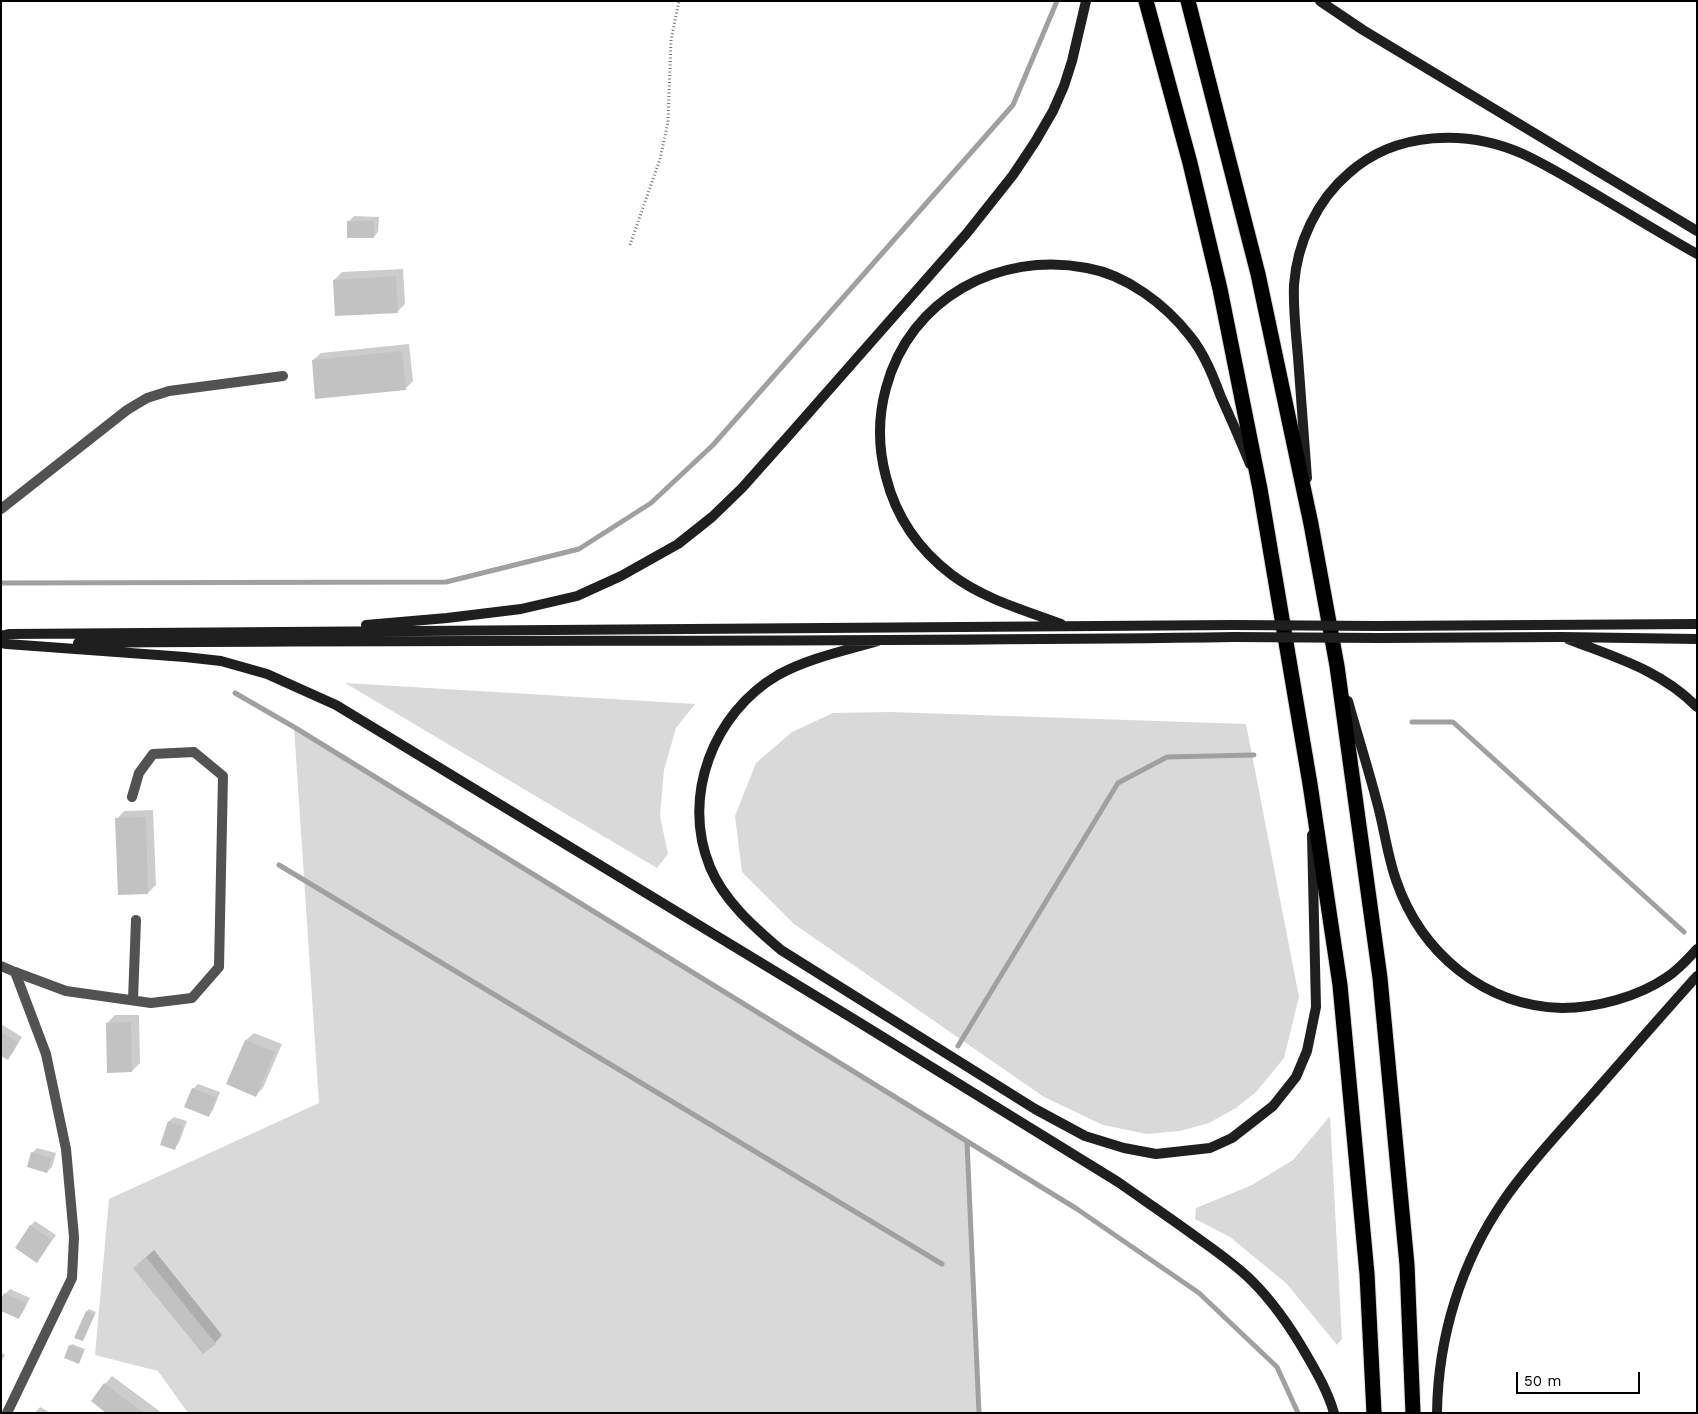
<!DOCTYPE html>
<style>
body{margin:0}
#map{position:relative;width:1698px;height:1414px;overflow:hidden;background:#fff;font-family:"Work Sans",sans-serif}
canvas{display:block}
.frame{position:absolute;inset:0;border:2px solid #000;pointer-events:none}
.scale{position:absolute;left:1516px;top:1372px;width:124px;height:22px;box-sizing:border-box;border:2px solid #000;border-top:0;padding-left:6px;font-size:15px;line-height:18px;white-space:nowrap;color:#000;-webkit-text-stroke:4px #fff;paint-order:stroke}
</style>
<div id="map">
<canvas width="1698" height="1414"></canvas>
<div class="frame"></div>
<div class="scale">50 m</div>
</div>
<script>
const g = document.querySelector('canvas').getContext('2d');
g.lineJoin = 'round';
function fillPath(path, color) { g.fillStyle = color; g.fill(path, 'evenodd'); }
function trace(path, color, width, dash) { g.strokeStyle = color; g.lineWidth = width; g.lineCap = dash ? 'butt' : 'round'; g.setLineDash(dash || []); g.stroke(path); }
fillPath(new Path2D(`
 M345,683L695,704L676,728L664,770L660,816L668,854L657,868Z
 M890,712L1246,724L1299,997L1284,1058L1256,1092L1236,1108L1209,1123L1180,1131L1147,1134L1103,1125L1044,1097L794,924L742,872L735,816L756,763L792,732L833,713Z
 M294,727L967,1142L979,1413H188L158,1371L95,1355L109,1199L319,1103Z
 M1330,1116L1342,1339L1337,1345L1287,1284L1230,1237L1195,1219L1196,1208L1252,1185L1293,1160Z`), '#d9d9d9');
fillPath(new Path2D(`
 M354,216L379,217L378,232L374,237L349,221Z
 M403,269L405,304L397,312L334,280L342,272Z
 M409,344L413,381L405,389L313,360L321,353Z
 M153,810L156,885L148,893L117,819L124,811Z
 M115,1015H139L140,1063L132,1071L107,1023Z
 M1,1024L22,1037L12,1054L7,1058L1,1055Z
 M254,1033L282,1044L263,1088L256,1095L228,1084L246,1040Z
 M198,1084L220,1092L213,1110L209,1115L193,1089Z
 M174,1117L187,1121L179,1143L174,1148L169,1121Z
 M37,1148L56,1153L52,1167L47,1172L32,1153Z
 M35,1221L56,1235L37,1261L30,1226Z
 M154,1250L222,1335L215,1343L143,1260Z
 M10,1289L30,1298L23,1312L19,1317L5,1294Z
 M89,1309L96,1312L83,1340L87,1311Z
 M72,1344L85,1349L78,1363L70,1346Z
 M1,1352L5,1355L1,1362Z
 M112,1376L162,1413H108L105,1384Z
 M40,1407L51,1413H35Z`), '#0003');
trace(new Path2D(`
 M1,583L446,582L579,549L651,503L713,445L1013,105L1057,1
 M235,693L294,727L1077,1209L1199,1293L1277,1367L1298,1413
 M1412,722H1453L1684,932
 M279,865L942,1264
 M958,1046L1118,783L1167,757L1254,755
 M967,1142L979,1413`), '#a0a0a0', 5);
fillPath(new Path2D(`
 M347,221H374V238H347Z
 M396,276L398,313L335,316L333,280Z
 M402,351L406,390L315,399L312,360Z
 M146,817L148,894L118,895L115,818Z
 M131,1022L132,1072L107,1073L106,1023Z
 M1,1032L18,1042L8,1060L1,1056Z
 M245,1040L275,1052L256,1097L226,1084Z
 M192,1088L216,1097L209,1117L184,1107Z
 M168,1121L183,1126L175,1150L160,1145Z
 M31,1152L52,1158L47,1173L27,1167Z
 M30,1225L52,1240L37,1263L15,1248Z
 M146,1257L216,1344L203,1354L133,1268Z
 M4,1293L26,1303L19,1319L1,1311V1299Z
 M86,1311L95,1314L83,1341L74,1338Z
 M69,1345L84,1351L79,1364L64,1358Z
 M104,1383L144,1413H106L91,1401Z`), '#c2c2c2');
const highway = new Path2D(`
 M1146,1L1190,163L1220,289L1260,489L1310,784L1340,985L1367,1274L1374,1413
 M1188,1L1258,274L1311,524L1337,666L1380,978L1407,1265L1413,1413`);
trace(highway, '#dbdbdb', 17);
trace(new Path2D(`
 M630,245L660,159L668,122L671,40L679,1`), '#747474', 3, [1, 2.5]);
trace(new Path2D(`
 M1,509L127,410L147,398L169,391L283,376
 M15,972L66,991L151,1003L192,998L219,967L223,776L194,752L153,754L139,773L132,797
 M133,1000L136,920`), '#525252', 10);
trace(new Path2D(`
 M1,966L15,972L46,1054L66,1149L74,1237L72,1278L7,1413`), '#525252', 10);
trace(new Path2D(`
 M1320,1L1363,30L1697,231
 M1307,478C1304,438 1301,397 1298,357C1296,334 1293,309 1294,285C1297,243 1317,200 1349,173C1396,131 1467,129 1523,154C1551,167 1576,183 1602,198C1634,217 1665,236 1697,254
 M1061,624C1024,610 984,599 952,575C919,550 896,517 886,477C878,447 878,417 886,388C910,298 999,251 1087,268C1127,275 1166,305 1190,336C1204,353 1213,376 1221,397C1231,419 1241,442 1250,464
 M366,625L447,618L521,609L577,596L621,576L678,544L712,517L742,488L791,433L967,233L1013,175L1035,142L1053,111L1064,86L1072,61L1086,1
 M1378,626L1697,624
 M1,636L9,634L1233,625
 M1379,638L1562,637L1697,639
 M1568,639C1614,657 1661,670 1697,707
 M878,641C844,651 809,658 778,675C713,713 681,797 710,867C724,901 754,927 781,950L1035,1109L1085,1136L1124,1148L1156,1154L1210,1148L1232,1138L1273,1106L1296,1077L1307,1051L1316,1007L1312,835
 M1,643L7,644L185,657L221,661L267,674L336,705L852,1018L1118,1182C1145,1201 1172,1219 1199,1239C1217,1252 1236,1265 1252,1281C1274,1303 1291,1328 1306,1354C1317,1373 1328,1392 1334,1413
 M78,643C463,639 848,643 1234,637
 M1348,701C1358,737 1370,774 1379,810C1385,834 1388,857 1396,880C1421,953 1484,1006 1562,1008C1596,1008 1638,997 1667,977C1678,970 1688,959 1697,949
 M1437,1413C1438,1337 1461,1262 1504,1200C1528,1165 1557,1135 1584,1104C1622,1061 1659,1018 1697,976`), '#1f1f1f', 10);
trace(highway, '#000', 15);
trace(new Path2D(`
 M1233,625L1378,626
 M1234,637L1379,638`), '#1f1f1f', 10);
</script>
